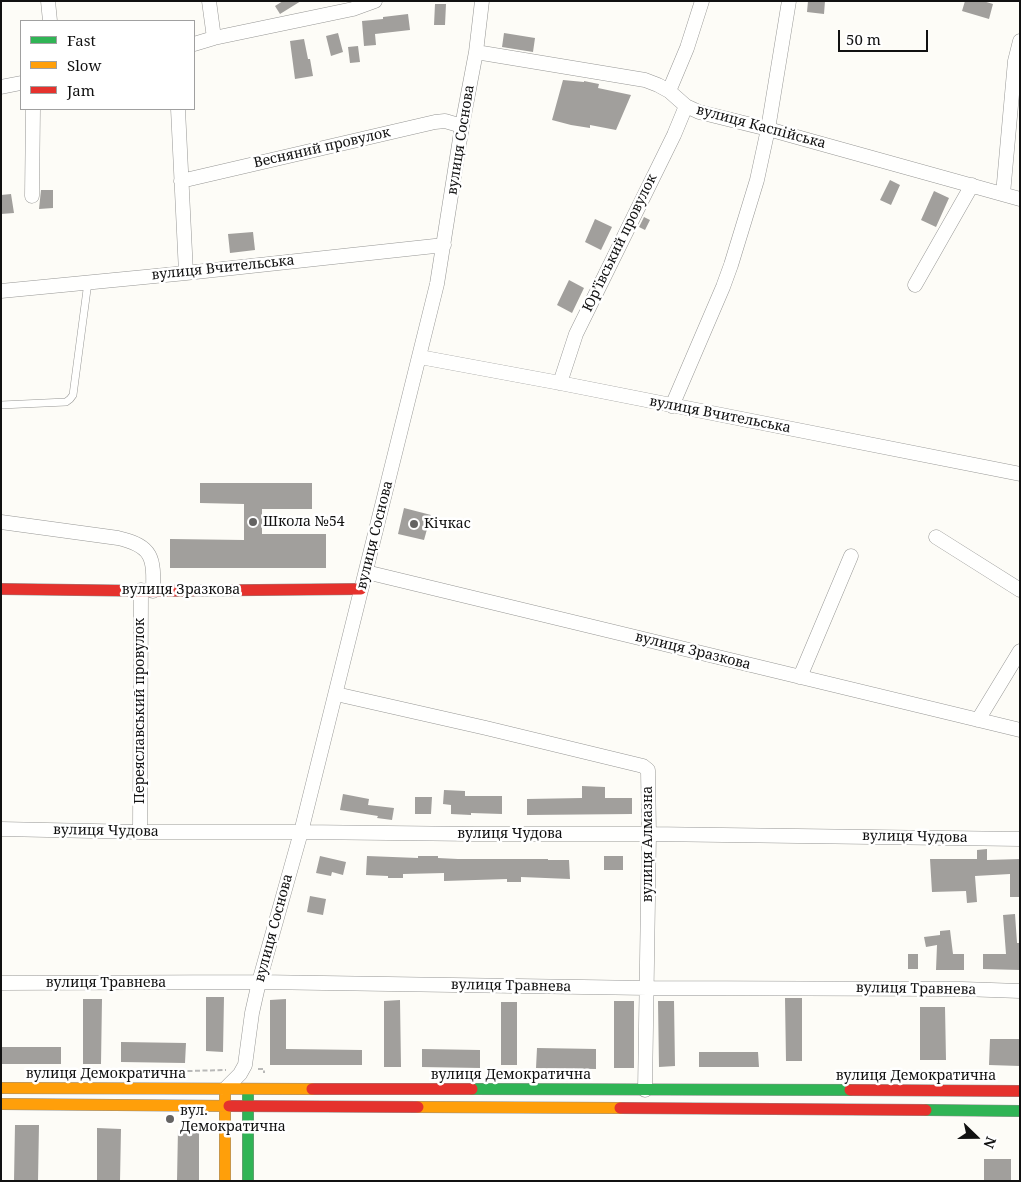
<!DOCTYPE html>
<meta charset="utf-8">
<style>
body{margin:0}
#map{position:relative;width:1021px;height:1182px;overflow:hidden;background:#fdfcf7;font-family:"Noto Serif",serif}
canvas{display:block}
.frame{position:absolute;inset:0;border:2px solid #111;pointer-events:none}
.legend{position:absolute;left:20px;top:20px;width:175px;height:90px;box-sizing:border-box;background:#fff;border:1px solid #a0a0a0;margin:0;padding:6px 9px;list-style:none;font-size:15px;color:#111}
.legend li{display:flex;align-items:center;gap:10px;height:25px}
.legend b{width:25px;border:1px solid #a0a0a0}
.north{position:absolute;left:951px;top:1112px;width:50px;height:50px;-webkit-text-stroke:4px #fff;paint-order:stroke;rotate:112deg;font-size:14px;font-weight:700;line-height:20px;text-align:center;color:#111}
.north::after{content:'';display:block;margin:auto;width:18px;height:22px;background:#111;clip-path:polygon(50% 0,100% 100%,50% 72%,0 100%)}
.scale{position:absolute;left:838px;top:30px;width:90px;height:22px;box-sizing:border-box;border:2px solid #111;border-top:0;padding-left:6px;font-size:15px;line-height:18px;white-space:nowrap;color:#111;-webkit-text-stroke:4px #fff;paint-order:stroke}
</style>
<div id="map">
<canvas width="1021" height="1182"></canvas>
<div class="frame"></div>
<ul class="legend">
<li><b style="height:6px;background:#30b455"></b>Fast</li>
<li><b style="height:6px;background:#ff9f0a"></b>Slow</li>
<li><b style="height:6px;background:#e5322d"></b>Jam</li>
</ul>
<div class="north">N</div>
<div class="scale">50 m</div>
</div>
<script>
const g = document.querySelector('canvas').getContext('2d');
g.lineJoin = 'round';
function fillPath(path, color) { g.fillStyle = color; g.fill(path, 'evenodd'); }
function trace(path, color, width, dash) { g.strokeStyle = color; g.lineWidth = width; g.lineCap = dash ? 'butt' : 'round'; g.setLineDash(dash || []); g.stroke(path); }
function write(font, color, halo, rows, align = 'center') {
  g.font = font + ' "Noto Serif",serif'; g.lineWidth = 5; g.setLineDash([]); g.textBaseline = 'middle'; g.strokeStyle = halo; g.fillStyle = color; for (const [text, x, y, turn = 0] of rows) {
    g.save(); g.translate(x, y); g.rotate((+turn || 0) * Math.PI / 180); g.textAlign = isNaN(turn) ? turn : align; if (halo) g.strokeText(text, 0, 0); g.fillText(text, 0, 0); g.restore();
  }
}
fillPath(new Path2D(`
 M283,1H301L280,14L275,6Z
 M808,1H825L824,14L807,12Z
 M965,1H983L993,4L989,19L962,11Z
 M435,4H446L445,25H434Z
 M408,14L410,30L375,34L376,45L364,46L362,21L383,19V17Z
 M338,33L343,52L331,56L326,36Z
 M504,33L535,38L533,52L502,47Z
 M304,39L308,59H310L313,76L295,79L290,41Z
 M358,46L360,62L350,63L348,47Z
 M563,80L584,82V81L599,84L598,88L631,95L616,130L590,125V128L571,125L552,120Z
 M890,180L900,185L891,205L880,200Z
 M41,190H53V208L39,209Z
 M934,191L949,198L936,227L921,220Z
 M11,194L14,213L1,214V195Z
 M644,217L650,220L645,230L639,227Z
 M595,219L612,227L601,250L585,242Z
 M253,232L255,250L230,253L228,234Z
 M569,280L584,288L572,313L557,305Z
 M200,483H312V509H262V534H326V568H170V539L244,540V504L200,503Z
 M404,508L431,515L424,540L398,534Z
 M582,786L605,787V798H632V814L527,815V799L582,798Z
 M444,790L465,791V796H502V814L471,813V815L451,814V805L443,804Z
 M343,794L369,799L368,805L394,808L392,820L377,818L378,816L340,810Z
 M415,797H432L431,814H415Z
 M987,849V860L1020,859V897H1010V874L975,876L977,902L967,903L966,891L932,892L930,859H977V850Z
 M320,856L346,862L343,875L332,872L331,876L316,873Z
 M367,856L418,858V856H438V858L458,859H548V860H569L570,879L521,877V882H507V879L444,881V873L403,874V878H388V876L366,875Z
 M604,856H623V870H604Z
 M310,896L326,899L323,915L307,912Z
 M1015,914L1017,943H1020V970L983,969V954H1006L1003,915Z
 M950,930L953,954H964V970H936L937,945L926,947L924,937L940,935V931Z
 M908,954H918V969H908Z
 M206,997H224L223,1052L206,1051Z
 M785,998H802V1061H786Z
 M83,999H102L101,1064H83Z
 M286,999V1049L362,1050V1065H270V1000Z
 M400,1000L401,1067H384V1001Z
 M614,1001H634V1068H614Z
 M658,1001H674L675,1066L659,1067Z
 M501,1002H517V1065H501Z
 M920,1007H945L946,1060H920Z
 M990,1039H1020V1066L989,1065Z
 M121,1042L186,1043L185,1063L121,1062Z
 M2,1047H61V1064H2Z
 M537,1048L596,1049V1069L536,1068Z
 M422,1049L480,1050V1068L422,1067Z
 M699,1052H758L759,1067H699Z
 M15,1125H39L38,1181H14Z
 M97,1128L121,1129L120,1181H97Z
 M178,1129L199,1130V1181H177Z
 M984,1159H1011V1181H984Z`), '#a19f9c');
const lane = new Path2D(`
 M1,405L66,402L70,399L73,395L88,282`);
const street = new Path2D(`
 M48,1L50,21
 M209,1L214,38
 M194,44L214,38L353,9L375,1
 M476,52L645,80L658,85L669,91L686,106L699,112L768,129L1020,199
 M1,87L21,83
 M669,91L687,48L702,1
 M178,109L186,273
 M181,181L435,122L445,121L462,126
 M1003,194L1015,61L1020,41
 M32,196L33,109
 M915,285L972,185
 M1,291L186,273L444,245
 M420,357L560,383L1020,474
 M560,383L576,334L674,135L686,106
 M672,406L723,287L731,265L757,180L768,129L789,1
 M1,522L118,538C153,546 154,558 153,591
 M936,537L1020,590
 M366,572L1020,730
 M800,677L851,556
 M336,694L486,728L643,766L648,770L649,834L645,1090
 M978,720L1020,651
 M1,829L140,832H301L475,834H649L1020,839
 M140,832L141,590
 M1,983L259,982L647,988L962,989L1020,991
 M225,1089L240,1074L245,1065L252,1013L259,982L301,832L437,284L462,126L476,52L482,1`);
const fast = new Path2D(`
 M472,1089L850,1090
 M248,1093V1181
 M926,1110L1020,1111`);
const slow = new Path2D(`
 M1,1088L312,1089
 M225,1093V1181
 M1,1104L229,1106
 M418,1107L620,1108`);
const jam = new Path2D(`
 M1,589L153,591L361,589
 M312,1089H472
 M850,1090L1020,1091
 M229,1106L418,1107
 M620,1108L926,1110`);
trace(lane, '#979795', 8);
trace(street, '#979795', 15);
trace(fast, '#8e8d8b', 12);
trace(slow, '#8e8d8b', 12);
trace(jam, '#8e8d8b', 12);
trace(new Path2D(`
 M258,1069H264V1073
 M150,1072L226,1070`), '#b9b9b8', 2, [5, 2.5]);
trace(lane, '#fffffe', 7);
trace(street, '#fffffe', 14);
trace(fast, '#30b455', 11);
trace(slow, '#ff9f0a', 11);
trace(jam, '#e5322d', 11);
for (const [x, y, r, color] of [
 [253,522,5,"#646362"],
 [414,524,5,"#646362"],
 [170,1119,5,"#646362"]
]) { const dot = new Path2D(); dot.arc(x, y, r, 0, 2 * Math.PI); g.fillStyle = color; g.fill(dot); trace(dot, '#fff', 2); }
write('14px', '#111', '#fff', [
 ["вулиця Каспійська",761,127,15],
 ["вулиця Соснова",461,140,-81],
 ["Весняний провулок",322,148,-13],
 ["Юр’ївський провулок",620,243,-64],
 ["вулиця Вчительська",223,268,-6],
 ["вулиця Вчительська",720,415,11],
 ["вулиця Соснова",375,535,-76],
 ["вулиця Зразкова",181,590],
 ["вулиця Зразкова",693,651,14],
 ["Переяславський провулок",140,711,-90],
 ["вулиця Чудова",106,831,1],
 ["вулиця Чудова",510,834],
 ["вулиця Чудова",915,837,1],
 ["вулиця Алмазна",648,844,-90],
 ["вулиця Соснова",274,928,-75],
 ["вулиця Травнева",106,983],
 ["вулиця Травнева",511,986,1],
 ["вулиця Травнева",916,989,1],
 ["вулиця Демократична",106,1074],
 ["вулиця Демократична",511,1075],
 ["вулиця Демократична",916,1076]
]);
write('14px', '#111', '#fff', [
 ["Школа №54",263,522],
 ["Кічкас",424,524],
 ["вул.",180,1111],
 ["Демократична",180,1127]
], 'left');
</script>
